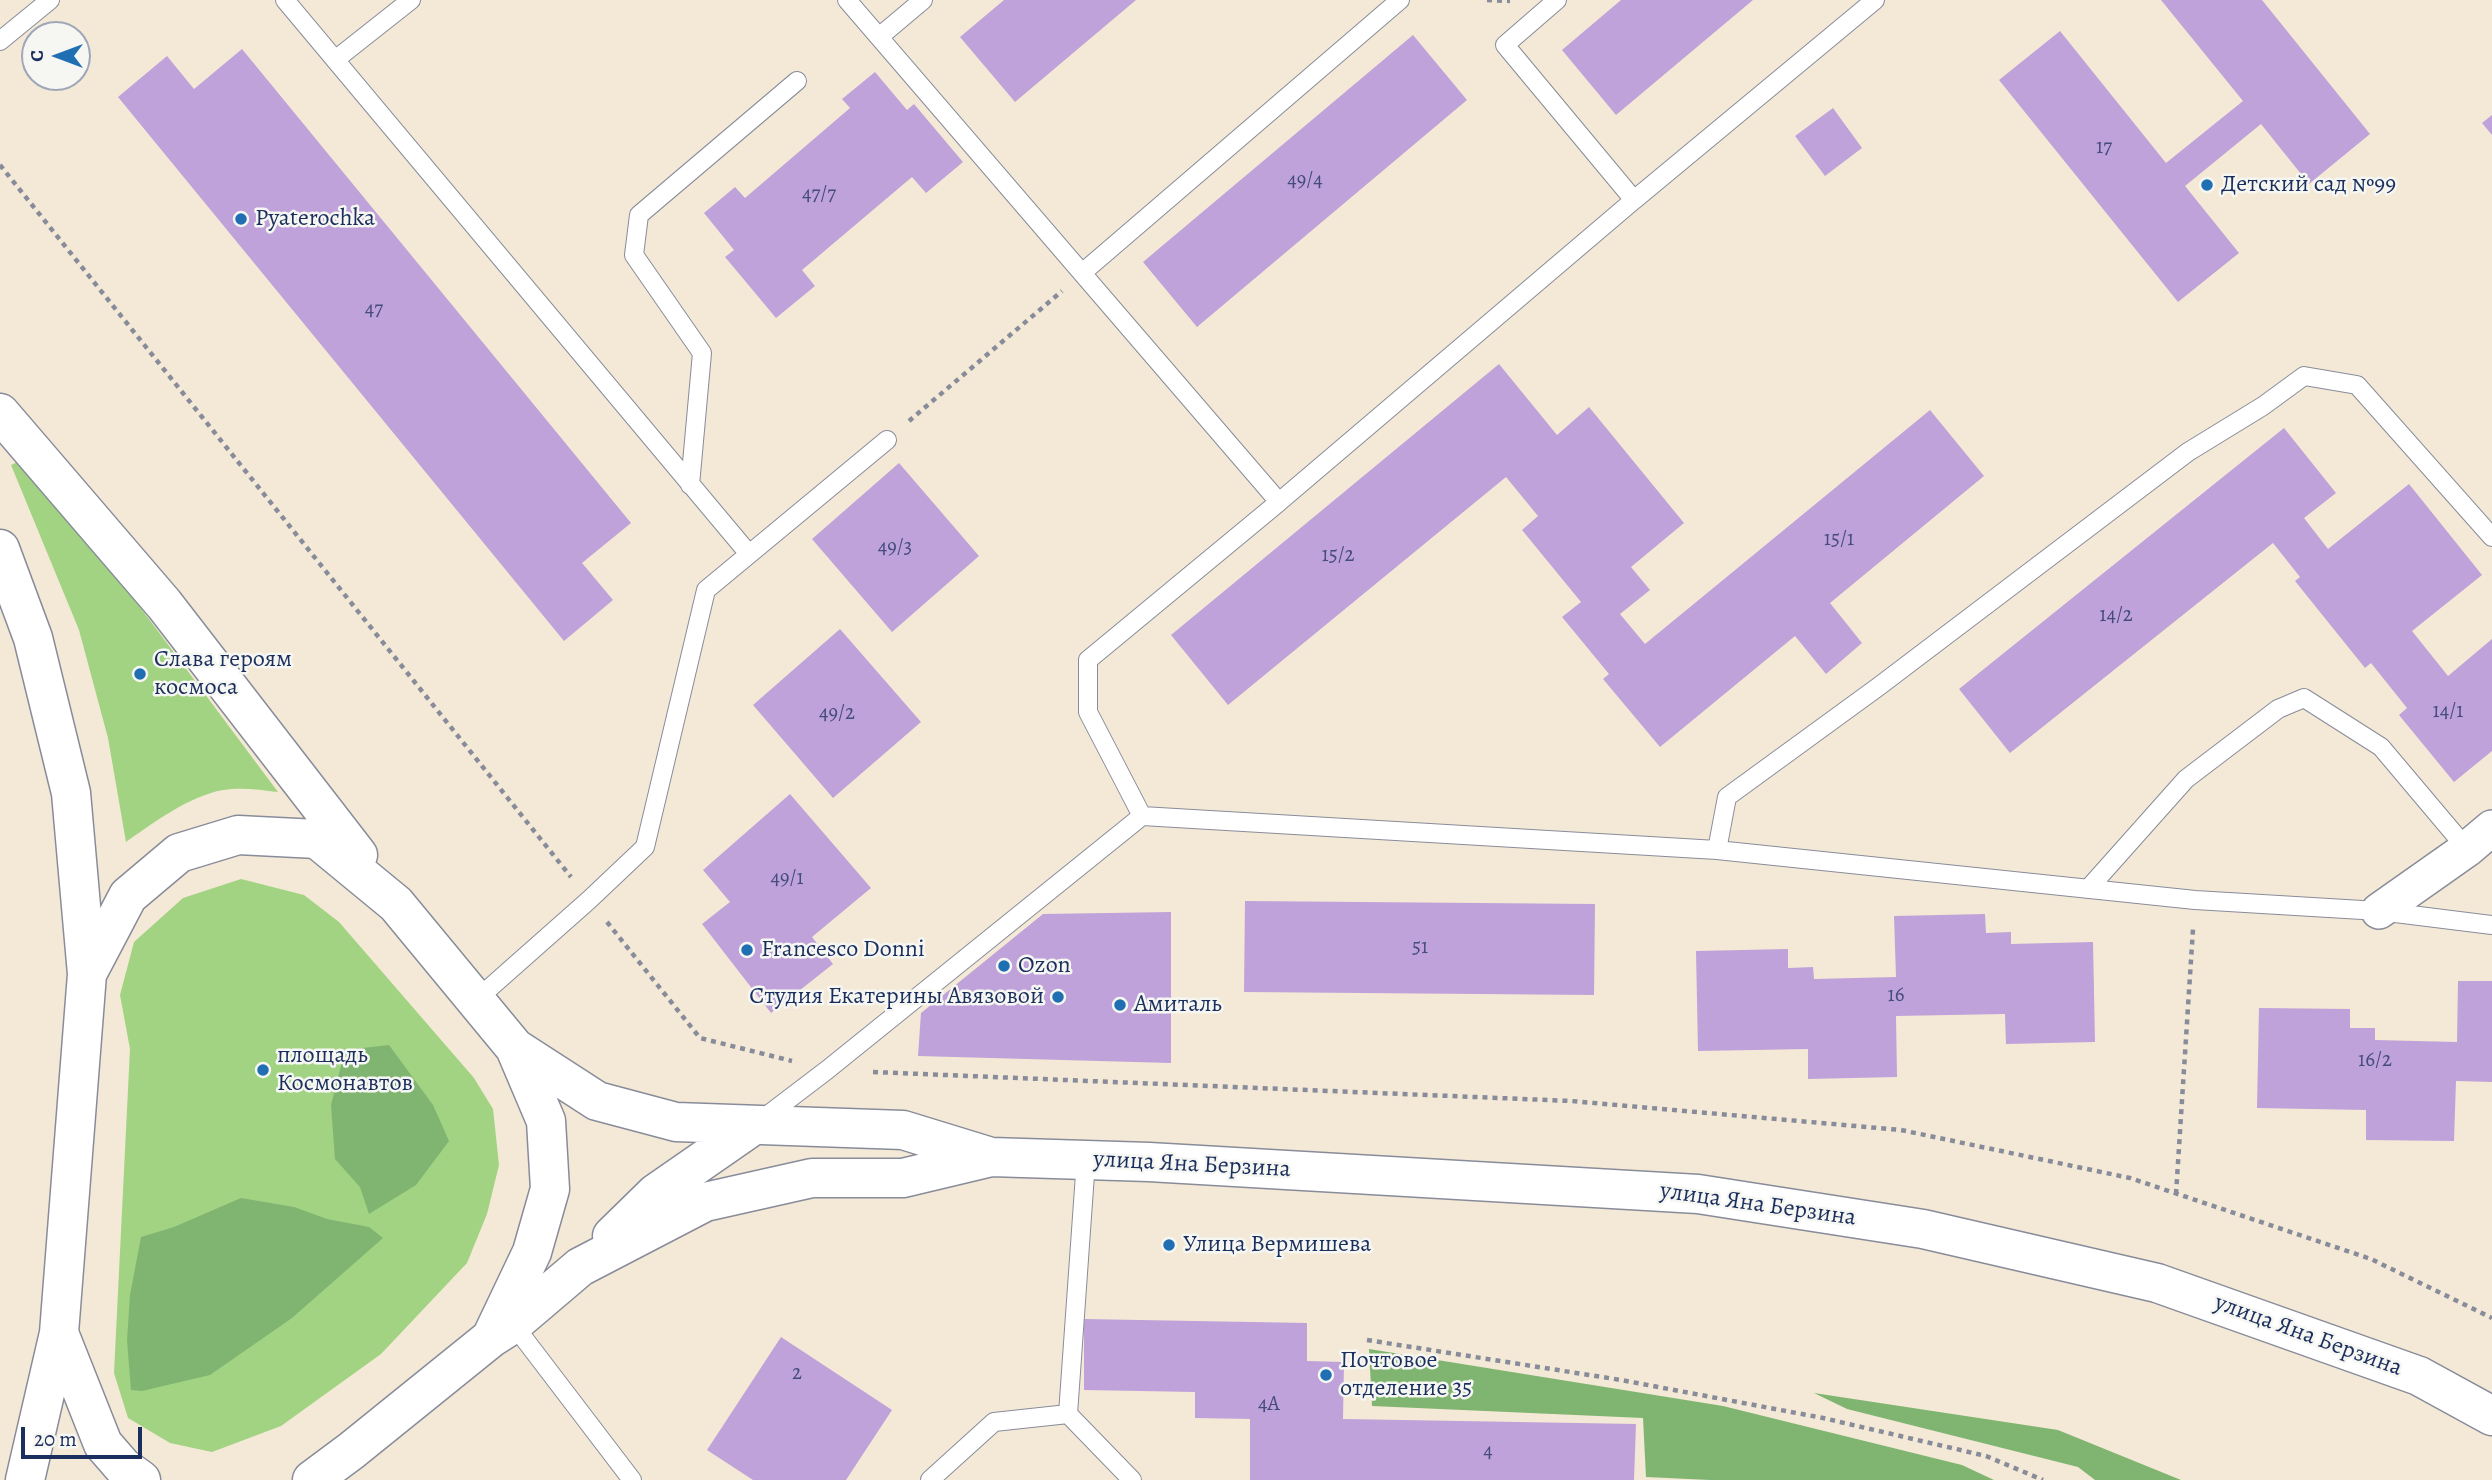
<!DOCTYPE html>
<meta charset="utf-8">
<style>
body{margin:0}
#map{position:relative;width:2492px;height:1480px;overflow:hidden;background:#f4e9d6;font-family:Alegreya,serif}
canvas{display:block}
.north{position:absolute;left:21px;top:21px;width:70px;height:70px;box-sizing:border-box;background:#f6f6f2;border:2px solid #9ea6b7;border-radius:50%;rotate:270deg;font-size:19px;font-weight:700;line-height:28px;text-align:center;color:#1b2f5e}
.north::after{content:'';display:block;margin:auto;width:24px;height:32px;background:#1f6fb2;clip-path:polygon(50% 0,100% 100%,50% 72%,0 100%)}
.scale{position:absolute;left:21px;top:1427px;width:121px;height:32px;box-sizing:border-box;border:4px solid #1b2f5e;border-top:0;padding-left:9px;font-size:21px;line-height:24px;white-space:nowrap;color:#1b2f5e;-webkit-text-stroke:5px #f6f6f2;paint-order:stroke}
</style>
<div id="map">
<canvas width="2492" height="1480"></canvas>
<div class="north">С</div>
<div class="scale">20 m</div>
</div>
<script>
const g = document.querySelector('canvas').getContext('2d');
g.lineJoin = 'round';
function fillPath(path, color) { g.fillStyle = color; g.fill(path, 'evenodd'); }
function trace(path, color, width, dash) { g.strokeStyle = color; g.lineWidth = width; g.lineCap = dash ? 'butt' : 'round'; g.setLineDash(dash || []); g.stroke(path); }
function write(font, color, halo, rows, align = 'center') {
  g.font = font + ' Alegreya,serif'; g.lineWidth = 5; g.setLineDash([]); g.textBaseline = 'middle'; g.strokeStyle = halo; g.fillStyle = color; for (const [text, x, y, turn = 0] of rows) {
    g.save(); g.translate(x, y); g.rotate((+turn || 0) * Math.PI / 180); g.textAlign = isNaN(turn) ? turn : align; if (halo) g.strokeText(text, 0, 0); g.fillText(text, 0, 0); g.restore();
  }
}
fillPath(new Path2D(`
 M28,457L278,792C260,790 242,787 223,790C189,796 153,823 126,842L108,738L79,630L11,465Z
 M241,879L304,895L339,922L474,1078L493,1109L499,1165L487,1214L467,1263L381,1354L281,1426L212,1452L170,1443L128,1418L114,1373L130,1049L120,995L134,942L183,898Z`), '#a1d383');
fillPath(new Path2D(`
 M389,1045L433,1105L449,1141L416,1185L369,1214L360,1187L335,1159L331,1105L345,1050Z
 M241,1198L294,1207L327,1219L369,1227L383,1238L292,1318L210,1375L142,1391L131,1390L127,1340L130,1295L141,1237L174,1227Z
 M1369,1349L1723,1406L1962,1465L1994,1480H1710L1646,1477L1643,1418L1372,1406Z
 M1814,1393L2058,1430L2181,1480H2095L2078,1467L1847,1409Z`), '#80b571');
fillPath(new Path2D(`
 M1004,0H1136L1015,102L960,37Z
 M1621,0H1753L1616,115L1562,50Z
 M2161,0H2262L2370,134L2309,184L2261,124L2185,186L2239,253L2178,302L1999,80L2060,31L2166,163L2243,101Z
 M1413,35L1467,100L1197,327L1143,262Z
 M242,49L631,523L582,563L613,600L564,641L118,97L167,56L194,89Z
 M875,72L907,110L914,104L963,162L926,193L912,177L802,270L815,286L776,318L725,257L734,250L704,213L735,187L745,198L850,108L842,99Z
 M1833,108L1862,148L1825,176L1795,136Z
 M2492,115V135L2482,123Z
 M1499,364L1557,435L1589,407L1684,523L1631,567L1650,590L1620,614L1645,644L1930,410L1984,476L1830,603L1862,643L1826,674L1795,636L1660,747L1603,679L1609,674L1562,617L1581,602L1522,530L1538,516L1506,477L1228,705L1171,635Z
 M2284,428L2336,493L2304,518L2328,549L2409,484L2482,575L2412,631L2448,676L2492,639V751L2454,782L2399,715L2407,708L2371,663L2365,668L2295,581L2300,577L2273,543L2010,753L1959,689Z
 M899,463L979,556L892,632L812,539Z
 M840,629L921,722L833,798L753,705Z
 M790,794L871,888L812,937L833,964L771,1013L702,924L730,902L703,870Z
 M1245,901L1595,904L1594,995L1244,992Z
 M1171,912V1063L918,1056L921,1013L1043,914Z
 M1985,914L1986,933L2011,932V944L2093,942L2095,1042L2006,1044L2005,1014L1896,1016L1897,1077L1808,1079V1049L1698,1051L1696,951L1788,949V968L1813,967L1814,979L1896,977L1894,916Z
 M2458,981H2492V1082L2456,1081L2454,1141L2366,1140V1110L2257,1108L2259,1008L2350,1009V1028H2375V1040L2457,1042Z
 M1084,1319L1307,1323V1361L1344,1362L1343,1419L1636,1424L1634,1480H1250V1419L1195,1418V1392L1084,1390Z
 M781,1337L892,1410L846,1480H753L707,1450Z`), '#bfa2d9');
const service = new Path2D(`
 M285,0L749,554
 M847,0L1279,502L1088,660V712L1142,816
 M879,37L923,0
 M0,41L50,0
 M335,60L411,0
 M1634,200L1875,0
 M1082,273L1400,0
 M690,485L702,353L634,255L639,215L797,81
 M1279,502L1634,200L1505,45L1557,0
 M1717,850L1727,797L1878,687L2188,452L2263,406L2304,376L2357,385L2492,537
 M2088,889L2186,779L2278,709L2304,698L2381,747L2467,849
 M476,1000L589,900L645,847L706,590L887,440
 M760,1121L827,1070L1142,816L1717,850L2195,900L2379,911L2492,925
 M1086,1160L1068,1414L1132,1480
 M513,1324L632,1480
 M930,1480L994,1422L1068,1414`);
const minor = new Path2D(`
 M2379,911L2467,849L2492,828`);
const secondary = new Path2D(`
 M0,413L164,604L358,855
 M0,549L33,638L71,793L87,974
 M515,1048L597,1101L676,1122L903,1130L991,1157
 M612,1236L656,1193L754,1125
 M491,1338L513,1324L580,1267L705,1202L812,1178H903L991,1157L1149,1162L1698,1194L1923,1229L2157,1283L2419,1376L2492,1416
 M25,1480L59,1333
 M141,1480L123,1467L103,1444L59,1333L87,974L128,896L179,853L238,835L317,839L396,904L515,1048L546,1121L550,1189L532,1252L491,1338L351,1451L312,1480`);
trace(service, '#888c9a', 20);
trace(minor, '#888c9a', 38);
trace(secondary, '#888c9a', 41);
trace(new Path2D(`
 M1487,0L1510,1
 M0,165L571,877
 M909,421L1062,291
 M607,922L700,1038L792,1061
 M873,1072L1571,1101L1901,1130L2130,1178L2371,1259L2492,1318
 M2176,1194L2193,929
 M1367,1340L1621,1380L1823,1418L1986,1456L2043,1480`), '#888c9a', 4.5, [5, 5]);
trace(service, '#fff', 18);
trace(minor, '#fff', 35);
trace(secondary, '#fff', 38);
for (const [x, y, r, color] of [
 [2207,185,7,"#1f6fb2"],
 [241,219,7,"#1f6fb2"],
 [140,674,7,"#1f6fb2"],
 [747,950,7,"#1f6fb2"],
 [1004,966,7,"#1f6fb2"],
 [1058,997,7,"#1f6fb2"],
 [1120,1005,7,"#1f6fb2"],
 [263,1070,7,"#1f6fb2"],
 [1169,1245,7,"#1f6fb2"],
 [1326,1375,7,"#1f6fb2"]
]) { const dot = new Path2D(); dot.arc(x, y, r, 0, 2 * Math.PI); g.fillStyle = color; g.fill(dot); trace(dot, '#f6f6f2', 2.5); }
write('21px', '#444c7d', null, [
 ["17",2104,148],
 ["49/4",1305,181],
 ["47/7",819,195],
 ["47",374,310],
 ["15/1",1839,540],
 ["49/3",895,548],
 ["15/2",1338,556],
 ["14/2",2116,616],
 ["14/1",2448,712],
 ["49/2",837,714],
 ["49/1",787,879],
 ["51",1420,948],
 ["16",1896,996],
 ["16/2",2375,1061],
 ["2",797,1374],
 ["4А",1269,1405],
 ["4",1488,1452]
]);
write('24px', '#1b2f5e', '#f6f6f2', [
 ["Детский сад №99",2221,185],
 ["Pyaterochka",255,219],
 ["Слава героям",154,660],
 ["космоса",154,688],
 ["Francesco Donni",761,950],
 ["Ozon",1018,966],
 ["Студия Екатерины Авязовой",1044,997,"right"],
 ["Амиталь",1134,1005],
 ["площадь",277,1056],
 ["Космонавтов",277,1084],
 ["Улица Вермишева",1183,1245],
 ["Почтовое",1340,1361],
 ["отделение 35",1340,1389]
], 'left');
write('24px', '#1b2f5e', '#f6f6f2', [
 ["улица Яна Берзина",1192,1165,3],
 ["улица Яна Берзина",1758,1205,8],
 ["улица Яна Берзина",2308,1336,20]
]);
</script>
